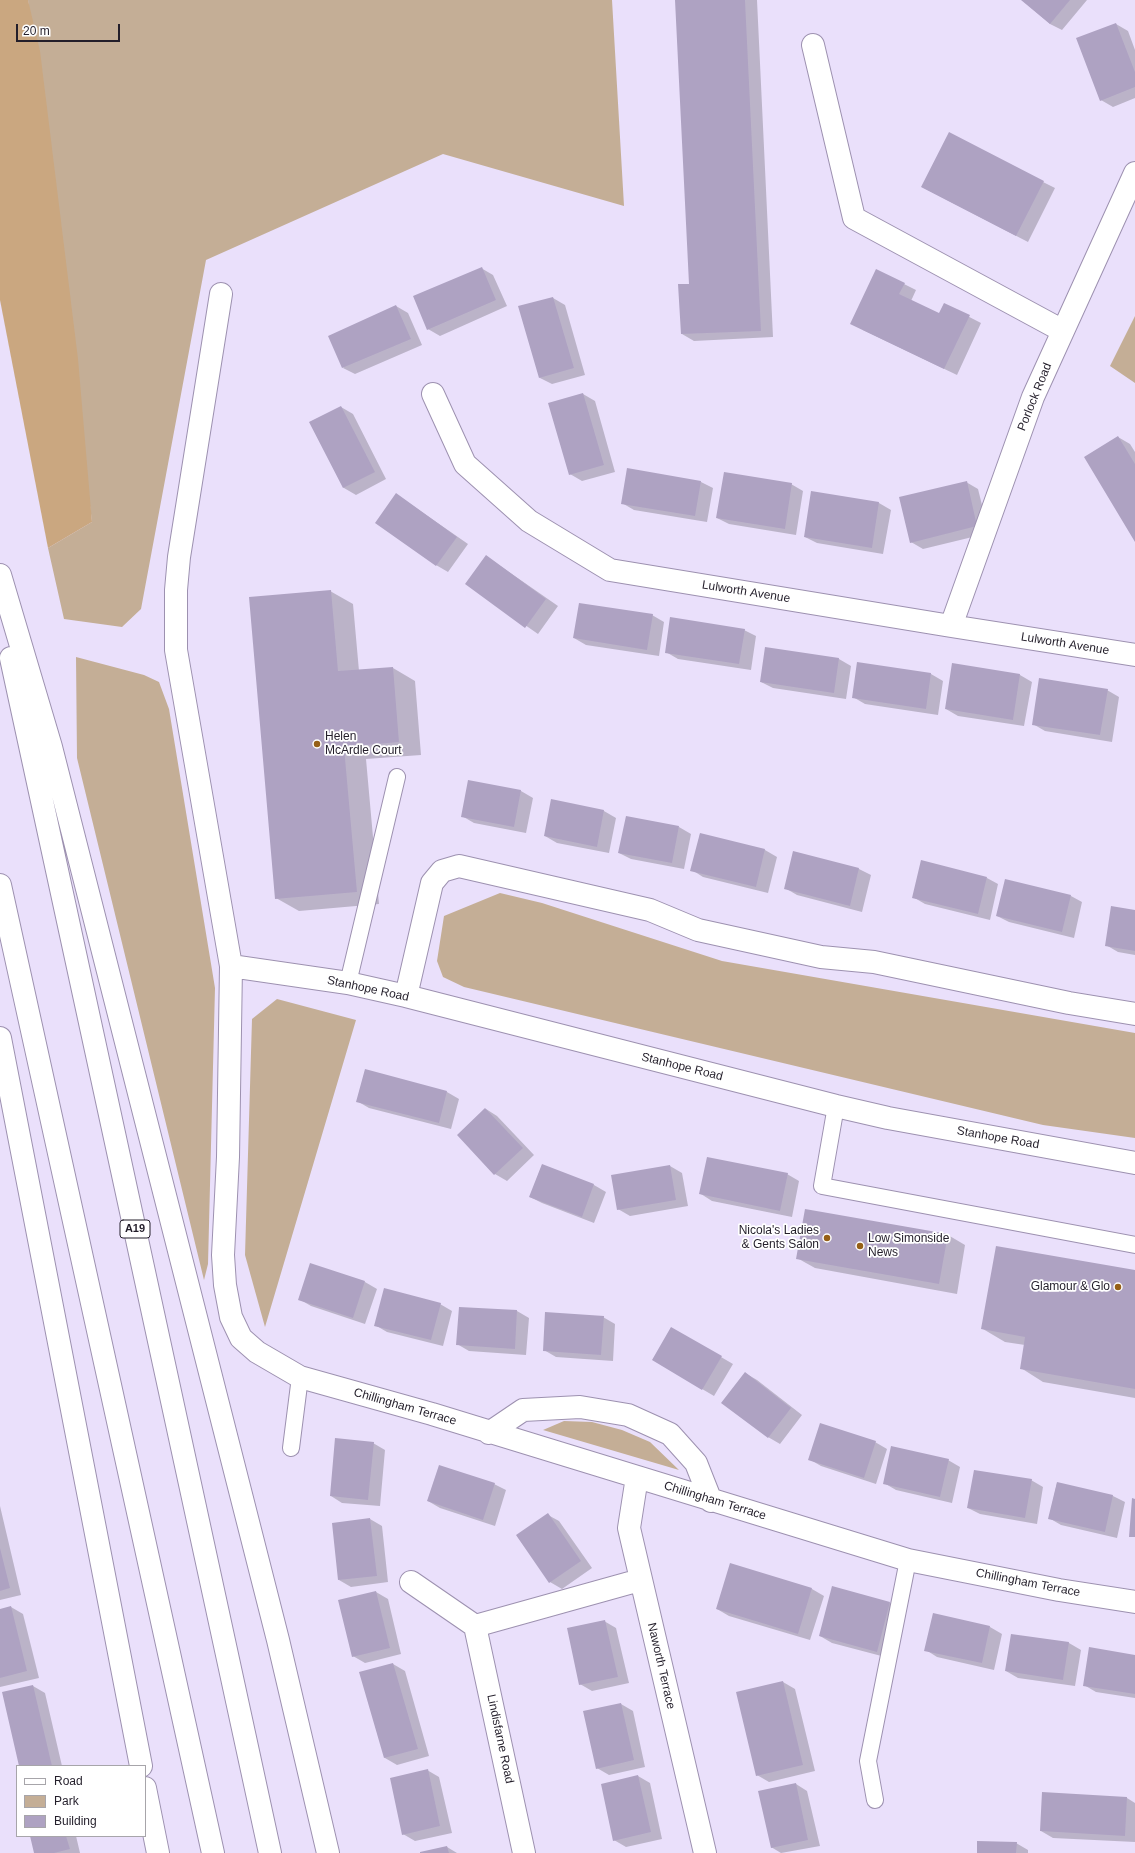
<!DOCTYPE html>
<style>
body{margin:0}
#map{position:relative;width:1135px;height:1853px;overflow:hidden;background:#eae0fb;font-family:Helvetica,sans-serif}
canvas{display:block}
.legend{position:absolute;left:16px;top:1765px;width:130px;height:72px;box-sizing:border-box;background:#fff;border:1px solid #a7a5aa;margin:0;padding:5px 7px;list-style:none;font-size:12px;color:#231e2a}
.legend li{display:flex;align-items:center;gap:8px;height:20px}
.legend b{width:20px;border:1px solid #a7a5aa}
.scale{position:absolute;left:16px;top:24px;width:104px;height:18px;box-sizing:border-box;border:2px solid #231e2a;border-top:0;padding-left:5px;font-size:12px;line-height:14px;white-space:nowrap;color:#231e2a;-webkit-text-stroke:3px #fff;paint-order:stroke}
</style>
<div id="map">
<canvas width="1135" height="1853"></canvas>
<ul class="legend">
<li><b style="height:5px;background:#fff"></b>Road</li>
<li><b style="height:11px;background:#c4ae96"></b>Park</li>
<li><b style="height:11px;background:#aea2c2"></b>Building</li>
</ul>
<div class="scale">20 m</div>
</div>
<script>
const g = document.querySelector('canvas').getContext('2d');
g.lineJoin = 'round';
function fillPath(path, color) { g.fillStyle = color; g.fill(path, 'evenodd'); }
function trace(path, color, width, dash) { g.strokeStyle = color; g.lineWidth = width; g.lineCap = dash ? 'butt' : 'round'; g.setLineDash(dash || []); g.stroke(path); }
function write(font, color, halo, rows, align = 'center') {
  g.font = font + ' Helvetica,sans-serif'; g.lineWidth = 3.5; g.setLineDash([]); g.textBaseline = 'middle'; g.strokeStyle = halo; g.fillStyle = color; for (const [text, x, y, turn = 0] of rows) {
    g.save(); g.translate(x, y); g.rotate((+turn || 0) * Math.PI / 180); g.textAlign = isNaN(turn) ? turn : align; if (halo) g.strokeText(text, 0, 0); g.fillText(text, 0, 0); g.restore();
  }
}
fillPath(new Path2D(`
 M28,0H612L624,206L443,154L206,260L141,609L122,627L64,619L48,548L92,522Z
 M1135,316V383L1110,366Z
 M76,657L144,675L159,682L169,709L215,988L208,1264L204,1280L77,758Z
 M500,893L542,903L722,961L1135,1033V1138L1043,1125L464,987L443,977L437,961L444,916Z
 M277,999L356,1020L265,1327L245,1255L252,1019Z
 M564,1421L592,1422L622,1430L650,1442L679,1470L543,1430Z`), '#c4ae96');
fillPath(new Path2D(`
 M0,0H28L40,51L78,359L92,522L48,548L0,300Z`), '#caa780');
fillPath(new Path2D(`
 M676,0H757L773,337L694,341L682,334L690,285Z
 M1022,0H1087L1062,30L1050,24Z
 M1116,24L1128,31L1135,50V98L1113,107L1101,100Z
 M1043,182L1055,188L1028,242L922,187Z
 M481,268L493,275L507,306L440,336L428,329Z
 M904,284L916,290L911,301L939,315L944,304L981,323L957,375L863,330Z
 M553,298L565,305L585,375L552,384L540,378Z
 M396,306L408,313L422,345L355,374L343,368Z
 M583,394L595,401L615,472L582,481L570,474Z
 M341,407L353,414L386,479L356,495L344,488L310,422Z
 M1118,437L1130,444L1135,452V540Z
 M701,482L713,488L707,522L634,510L622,503Z
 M966,482L978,489L989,533L923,549L911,542Z
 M791,484L803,491L796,535L729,524L717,518Z
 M812,492L879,503L891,510L883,554L817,543L805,537Z
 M396,494L468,544L448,572L436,565Z
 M486,556L558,606L538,634L466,584Z
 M330,591L353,604L359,671L393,668L415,681L421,755L366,759L379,904L299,911L276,898Z
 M652,615L664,622L659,656L586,645L574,638Z
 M744,630L756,636L751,670L678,659L666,652Z
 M766,648L839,659L851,666L846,699L773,688L761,682Z
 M858,663L931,674L943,681L938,715L865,704L853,697Z
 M953,665L1020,675L1032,682L1024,726L958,716L946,709Z
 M1107,690L1119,697L1112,742L1045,731L1033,724Z
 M469,781L521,791L533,798L526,833L474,823L462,816Z
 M552,801L604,811L616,818L609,853L557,843L545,836Z
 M679,827L691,834L684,869L631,859L619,853Z
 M700,834L765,850L777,857L768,893L703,877L692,870Z
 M794,853L859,869L871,875L862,912L797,895L785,888Z
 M987,878L998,884L990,920L925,904L913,897Z
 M1071,896L1082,902L1074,938L1009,922L997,916Z
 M1135,911V955L1118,952L1106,945Z
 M365,1071L447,1092L459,1099L451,1129L369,1108L357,1101Z
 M486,1109L497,1116L534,1155L507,1181L495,1174L458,1135Z
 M542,1165L594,1185L606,1192L594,1223L542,1203L530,1197Z
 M670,1166L682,1173L688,1206L630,1216L618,1209Z
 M787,1174L799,1181L792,1217L712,1201L701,1194Z
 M806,1210L948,1235L965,1245L957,1294L815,1268L797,1258Z
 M310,1265L365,1282L377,1289L365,1324L311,1306L299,1299Z
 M1135,1271V1398L1043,1382L1021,1368L1025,1345L1005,1342L983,1329Z
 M440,1304L452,1311L443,1346L387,1332L375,1325Z
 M460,1308L517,1311L529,1318L526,1355L469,1351L457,1344Z
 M603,1317L615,1324L613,1361L556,1357L544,1350Z
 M671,1328L733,1364L714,1396L653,1360Z
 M745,1373L757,1380L802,1415L780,1444L768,1437Z
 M875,1442L887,1449L876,1484L821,1466L809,1459Z
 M373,1443L385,1450L380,1506L342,1503L331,1496Z
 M948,1460L960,1467L952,1503L896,1490L884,1483Z
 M1031,1480L1043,1487L1037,1524L980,1514L968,1508Z
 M1057,1483L1113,1496L1125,1502L1117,1538L1061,1525L1049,1518Z
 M494,1484L506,1490L495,1526L440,1508L428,1501Z
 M0,1506L21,1595L0,1600Z
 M548,1515L559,1521L592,1568L562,1589L550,1582L517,1536Z
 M370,1519L382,1526L388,1582L351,1587L339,1580Z
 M731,1564L812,1589L824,1596L810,1640L729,1616L717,1609Z
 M833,1587L890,1603L902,1610L889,1658L832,1643L820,1636Z
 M376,1592L388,1599L401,1654L365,1663L353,1656Z
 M11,1607L23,1614L39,1678L0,1687V1610Z
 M934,1614L990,1627L1002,1634L994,1670L937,1657L926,1650Z
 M604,1621L616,1628L629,1683L592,1691L580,1684Z
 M1012,1635L1069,1643L1081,1650L1075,1686L1018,1678L1006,1671Z
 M1135,1656V1698L1096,1692L1084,1685Z
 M393,1664L405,1671L429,1756L397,1765L385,1758Z
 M783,1682L795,1689L815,1771L769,1782L757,1775L738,1693Z
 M33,1686L45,1693L62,1766H20Z
 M621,1704L633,1711L645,1767L609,1775L597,1768Z
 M427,1770L439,1777L452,1833L415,1841L403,1834Z
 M638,1776L650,1783L662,1839L626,1847L614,1840Z
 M796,1784L807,1791L820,1846L781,1853L771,1847Z
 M1127,1798L1135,1803V1842L1053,1838L1041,1831Z
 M31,1836H76L80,1853H35Z
 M1016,1843L1028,1850V1853H978Z
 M447,1847L457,1853H422Z`), '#0003');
fillPath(new Path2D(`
 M675,0H745L761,331L681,334L678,284H689Z
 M1021,0H1070L1050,24Z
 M1116,23L1135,72V87L1100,101L1076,38Z
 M949,132L1044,181L1016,236L921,187Z
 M482,267L496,300L427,330L413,296Z
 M876,269L905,283L899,294L939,313L944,303L970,315L944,369L850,324Z
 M553,297L574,368L539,378L518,306Z
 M396,305L411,339L342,368L328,336Z
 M583,393L604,465L569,475L548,403Z
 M341,406L375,472L343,488L309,422Z
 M1118,436L1135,464V542L1084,457Z
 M627,468L701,481L695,516L621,504Z
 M724,472L792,483L785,529L716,518Z
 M967,481L977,526L910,543L899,497Z
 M811,491L879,502L872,548L804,537Z
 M396,493L457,537L436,566L375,523Z
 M486,555L546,599L525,628L465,584Z
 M331,590L338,671L393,667L399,742L344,747L357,892L275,899L249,597Z
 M579,603L653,614L647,650L573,638Z
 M670,617L745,629L739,664L665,653Z
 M765,647L839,658L834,693L760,682Z
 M857,662L931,673L926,709L852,698Z
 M952,663L1020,674L1013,720L945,709Z
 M1039,678L1108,689L1100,735L1032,725Z
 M468,780L521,790L514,827L461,817Z
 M551,799L604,810L597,847L544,836Z
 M626,816L679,826L672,863L618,853Z
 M700,833L765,849L756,887L690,871Z
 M793,851L859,868L850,906L784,889Z
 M921,860L987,877L978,914L912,898Z
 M1005,879L1071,895L1062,932L996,916Z
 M1111,906L1135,910V951L1105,946Z
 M365,1069L447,1091L439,1123L356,1102Z
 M485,1108L523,1148L494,1175L457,1135Z
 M707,1157L788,1173L780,1211L699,1194Z
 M542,1164L594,1184L582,1217L529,1197Z
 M670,1165L676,1200L617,1210L611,1175Z
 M805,1209L948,1234L939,1284L796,1259Z
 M996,1246L1135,1270V1389L1020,1369L1025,1337L981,1329Z
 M310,1263L365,1281L353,1318L298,1300Z
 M384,1288L441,1303L431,1340L374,1326Z
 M459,1307L517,1310L515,1349L456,1345Z
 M545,1312L604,1316L601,1355L543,1351Z
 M671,1327L722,1356L702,1390L652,1360Z
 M745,1372L791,1408L768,1438L721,1403Z
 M820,1423L876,1441L864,1478L808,1460Z
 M335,1438L374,1442L368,1500L330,1496Z
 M891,1446L949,1459L940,1497L883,1484Z
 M439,1465L495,1483L483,1520L427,1501Z
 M974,1470L1032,1479L1025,1518L967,1508Z
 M1057,1482L1113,1495L1105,1532L1048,1519Z
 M1132,1498L1135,1499V1537H1129Z
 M548,1513L581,1561L549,1583L516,1535Z
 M370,1518L377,1576L338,1580L332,1523Z
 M0,1548L10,1588L0,1591Z
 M730,1563L812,1588L798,1634L716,1609Z
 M832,1586L890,1602L877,1652L819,1636Z
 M376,1591L390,1648L352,1657L338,1600Z
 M11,1606L27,1671L0,1678V1609Z
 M933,1613L990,1626L982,1663L924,1651Z
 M605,1620L618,1677L579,1685L567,1628Z
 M1011,1634L1069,1642L1063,1680L1005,1671Z
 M1089,1647L1135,1655V1694L1083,1686Z
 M393,1663L418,1749L384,1758L359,1672Z
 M783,1681L803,1765L756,1776L736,1692Z
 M33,1685L52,1766H19L2,1692Z
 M621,1703L634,1760L596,1769L583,1711Z
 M428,1769L440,1826L402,1835L390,1778Z
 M638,1775L651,1832L613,1841L601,1784Z
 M796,1783L808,1840L771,1848L758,1791Z
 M1042,1792L1127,1797L1125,1836L1040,1831Z
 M30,1836H66L70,1849L54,1853H34Z
 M977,1841L1017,1842L1016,1853H977Z
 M447,1846L449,1853H420V1852Z`), '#aea2c2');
const service = new Path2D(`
 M348,983L397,777
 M836,1106L822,1186L1135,1245
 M291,1448L300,1377
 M875,1800L868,1761L908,1560`);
const minor = new Path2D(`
 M813,45L854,218L1063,331
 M221,294L179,557L176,590V650L231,966L228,1157L223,1255L225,1285L231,1317L241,1338L257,1352L300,1377L432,1414L908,1560L1059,1590L1135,1602
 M433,394L465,464L529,521L610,570L951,626L1135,655
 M951,626L1033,397L1135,173
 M231,966L348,983L406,996L836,1106L888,1118L1135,1163
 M406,996L432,883L442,871L459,866L650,910L698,930L821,957L874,962L1069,1003L1135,1014
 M489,1433L523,1410L580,1407L628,1415L670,1434L696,1463L711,1501
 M637,1477L629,1528L705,1853
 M411,1582L475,1626
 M524,1853L475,1626L640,1580`);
const trunk = new Path2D(`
 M0,575L51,747L278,1640L328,1853
 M11,658L270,1853
 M0,885L213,1853
 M0,1038L141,1766
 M145,1788L158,1853`);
trace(service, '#9d91b0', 18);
trace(minor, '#9d91b0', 24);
trace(trunk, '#9d91b0', 24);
trace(service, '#fff', 16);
trace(minor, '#fff', 22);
trace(trunk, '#fff', 22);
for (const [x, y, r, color] of [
 [317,744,4,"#966017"],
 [827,1238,4,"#966017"],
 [860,1246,4,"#966017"],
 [1118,1287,4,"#966017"]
]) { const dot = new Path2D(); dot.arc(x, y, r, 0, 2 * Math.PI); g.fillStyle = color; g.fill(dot); trace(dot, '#fff', 1.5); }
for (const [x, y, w] of [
 [135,1229,30]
]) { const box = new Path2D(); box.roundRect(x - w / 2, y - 9, w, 18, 3); g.fillStyle = '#fff'; g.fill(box); trace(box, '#231e2a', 1); }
write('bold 11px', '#231e2a', null, [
 ["A19",135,1229]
]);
write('12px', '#231e2a', '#fff', [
 ["Porlock Road",1035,397,-68],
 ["Lulworth Avenue",746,592,9],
 ["Lulworth Avenue",1065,644,9],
 ["Stanhope Road",368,989,12],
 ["Stanhope Road",682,1067,14],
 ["Stanhope Road",998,1138,10],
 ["Chillingham Terrace",405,1407,16],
 ["Chillingham Terrace",715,1501,17],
 ["Chillingham Terrace",1028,1583,11],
 ["Naworth Terrace",661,1666,77],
 ["Lindisfarne Road",500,1739,78]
]);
write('12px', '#231e2a', '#fff', [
 ["Helen",325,737],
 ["McArdle Court",325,751],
 ["Nicola's Ladies",819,1231,"right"],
 ["& Gents Salon",819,1245,"right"],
 ["Low Simonside",868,1239],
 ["News",868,1253],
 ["Glamour & Glo",1110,1287,"right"]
], 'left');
</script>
